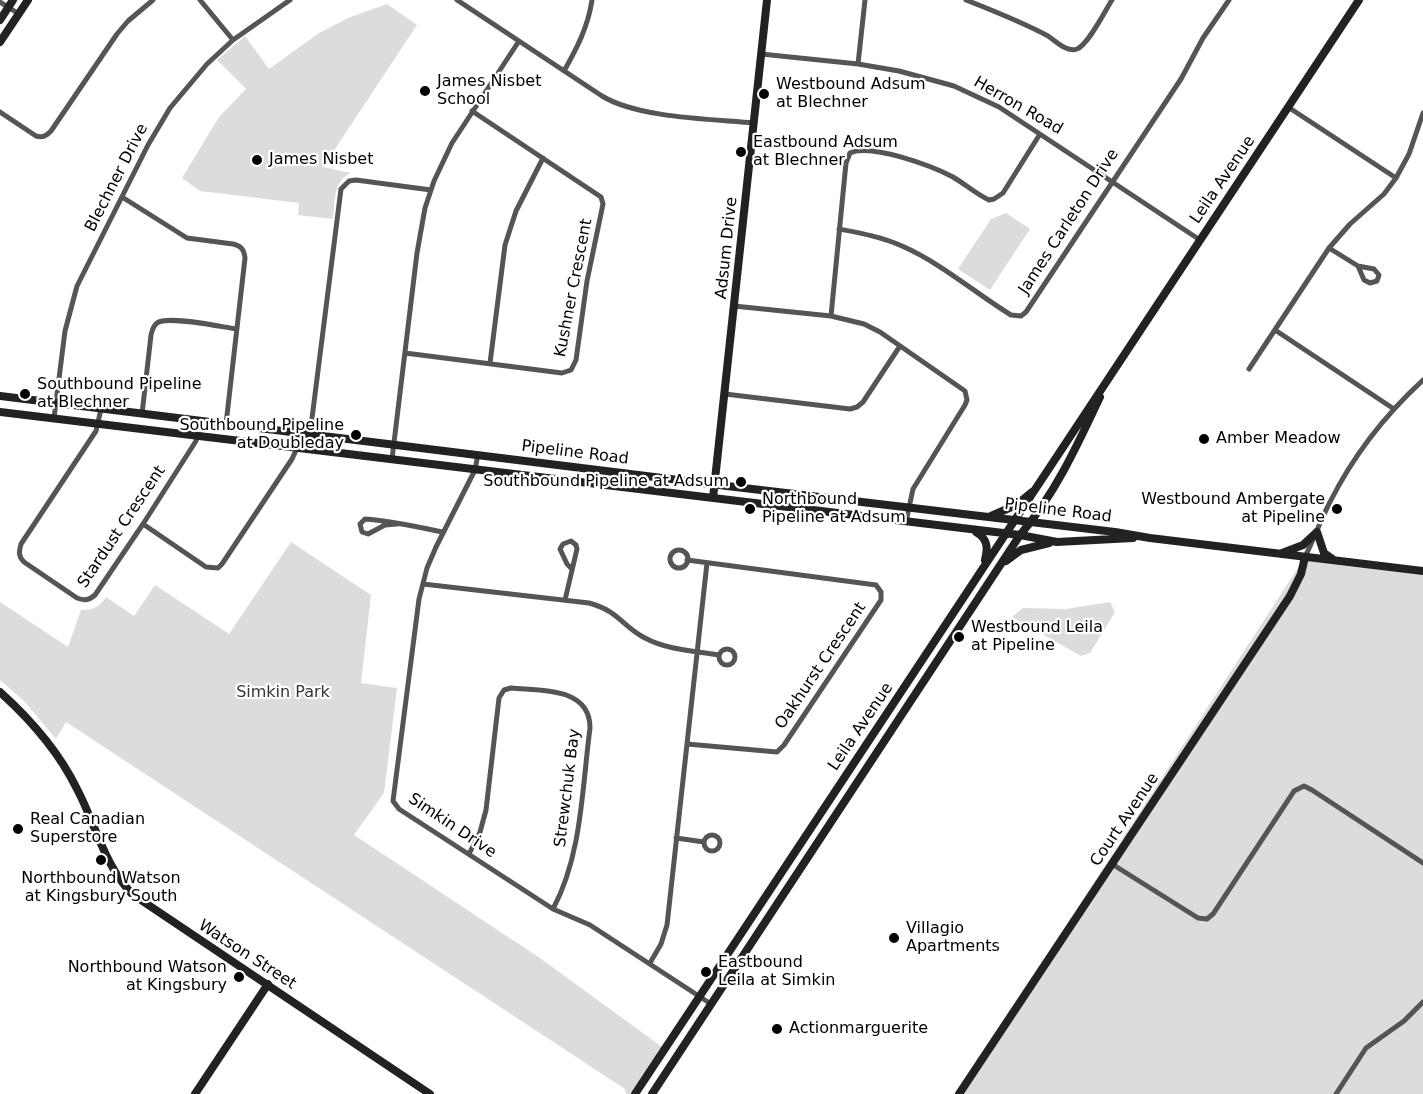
<!DOCTYPE html>
<style>
body{margin:0}
canvas{display:block;background:#fff}
</style>
<canvas width="1423" height="1094"></canvas>
<script>
const g = document.querySelector('canvas').getContext('2d');
g.lineJoin = 'round';
function fillPath(path, color) { g.fillStyle = color; g.fill(path, 'evenodd'); }
function trace(path, color, width, dash) { g.strokeStyle = color; g.lineWidth = width; g.lineCap = dash ? 'butt' : 'round'; g.setLineDash(dash || []); g.stroke(path); }
function write(font, color, halo, rows, align = 'center') {
  g.font = font + ' "DejaVu Sans",sans-serif'; g.lineWidth = 4.5; g.setLineDash([]); g.textBaseline = 'middle'; g.strokeStyle = halo; g.fillStyle = color; for (const [text, x, y, turn = 0] of rows) {
    g.save(); g.translate(x, y); g.rotate((+turn || 0) * Math.PI / 180); g.textAlign = isNaN(turn) ? turn : align; if (halo) g.strokeText(text, 0, 0); g.fillText(text, 0, 0); g.restore();
  }
}
fillPath(new Path2D(`
 M387,4L417,25L323,167L351,173C333,180 335,203 333,219L298,215L299,203L200,191L182,178L219,117L246,89L217,60L245,36L269,69L319,33L348,18Z
 M1006,213L1030,229L990,290L958,269L991,219Z
 M291,542L371,595L361,683L397,688L384,793L354,835L540,958L662,1047L630,1094H626L625,1089L66,722L56,739L25,702L0,680V602L68,647L81,610C94,610 99,607 106,597L134,616L155,585L229,634Z
 M1305,557L1423,571V1094H957Z
 M1110,602L1115,612L1090,653L1081,656L1012,617L1023,608L1066,609Z`), '#dcdcdc');
trace(new Path2D(`
 M200,0L233,40
 M457,0L602,96C638,118 711,119 754,123
 M966,0C994,11 1022,22 1048,36C1056,41 1067,53 1077,49C1088,45 1105,11 1112,0
 M0,2L19,14
 M761,54L858,64L899,71L954,86L999,107L1200,240
 M858,64L865,0
 M564,71C577,48 588,27 592,0
 M1288,107L1396,178
 M0,112L36,136C43,138 46,136 51,131L117,34L128,21L153,0
 M122,197L187,238L233,244C241,246 244,249 245,258L226,424
 M839,229C860,233 882,237 902,246C941,263 975,293 1011,315L1021,316L1026,312L1181,79L1203,38L1229,0
 M1329,248L1358,266L1374,269L1379,275L1377,281L1370,283L1364,280L1358,266
 M734,306L831,316L864,324L880,332L965,391L967,400L965,405L913,489L906,522
 M831,316L846,163L850,153C871,143 932,166 953,177C965,184 976,194 989,200L994,199L1003,193L1040,134
 M1275,330L1394,409
 M405,353L562,373L571,370L576,360L587,281L603,204L601,197L472,111
 M490,363L505,245L516,211L543,158
 M1249,369L1329,248L1350,224L1384,194L1396,178L1409,154L1423,113
 M725,394L850,409L857,407L863,402L900,346
 M101,409L96,431L21,544C19,552 18,556 24,562L77,598C85,601 89,600 95,595L143,524L196,441L197,436
 M142,414L151,335C152,331 153,326 157,323C167,315 222,327 237,329
 M54,418L65,331L77,286L148,145L170,108L207,64L233,40L290,0
 M310,434L341,189L349,181L356,180L431,190
 M478,454L475,470L436,547L427,568L419,599L393,801L399,809L553,909L590,925L711,1004
 M392,459L417,253L425,208L434,181L452,143L519,41
 M143,524L206,567L218,568L222,564L292,459L297,448L299,433
 M397,524L385,525L368,534L362,532L360,524L365,519C391,521 418,527 443,532
 M670 559a9 9 0 1 1 18 0a9 9 0 1 1-18 0Z
 M1305,557C1314,539 1321,519 1330,502C1353,456 1386,414 1423,380
 M423,584L589,603C619,611 622,626 645,638C667,650 695,651 719,655
 M565,600L577,549L576,545L571,541L563,544L560,549L567,564L572,569
 M719 657a8 8 0 1 1 16 0a8 8 0 1 1-16 0Z
 M687,744L777,752L784,745L881,600V592L876,585L687,560
 M704 843a8 8 0 1 1 16 0a8 8 0 1 1-16 0Z
 M676,838L704,842
 M469,854L480,832L486,810L499,698L504,690L511,688C542,691 590,687 590,728C582,788 582,855 553,909
 M1112,864L1198,918L1207,919L1213,914L1294,791L1304,786L1312,790L1423,863
 M650,963L661,944L667,925L707,563
 M1336,1094L1366,1048L1404,1021L1423,1002`), '#555', 5);
trace(new Path2D(`
 M0,20L13,0
 M0,42L28,0
 M0,396L727,486L1115,532L1150,538L1423,571
 M0,412L1020,535L1057,542L1133,538
 M713,498L767,0
 M991,516L1016,505L1032,492
 M976,532C988,539 988,548 985,560
 M1282,553L1303,545L1317,532L1324,553L1334,560
 M1006,561L1021,550L1049,543
 M0,692C30,719 59,752 77,789C96,825 103,863 132,894L430,1094
 M195,1094L268,984
 M635,1094L1359,0
 M652,1094L1020,535C1055,494 1077,446 1100,397
 M959,1094L1290,596L1301,574L1305,557`), '#222', 8);
for (const [x, y, r, color] of [
 [425,91,6,"#000"],
 [764,94,6,"#000"],
 [741,152,6,"#000"],
 [257,160,6,"#000"],
 [25,394,6,"#000"],
 [356,435,6,"#000"],
 [1204,439,6,"#000"],
 [741,482,6,"#000"],
 [750,509,6,"#000"],
 [1337,509,6,"#000"],
 [959,637,6,"#000"],
 [18,829,6,"#000"],
 [101,860,6,"#000"],
 [894,938,6,"#000"],
 [706,972,6,"#000"],
 [239,977,6,"#000"],
 [777,1029,6,"#000"]
]) { const dot = new Path2D(); dot.arc(x, y, r, 0, 2 * Math.PI); g.fillStyle = color; g.fill(dot); trace(dot, '#fff', 2); }
write('16px', '#000', '#fff', [
 ["James Nisbet",437,82],
 ["School",437,100],
 ["Westbound Adsum",776,85],
 ["at Blechner",776,103],
 ["Eastbound Adsum",753,143],
 ["at Blechner",753,161],
 ["James Nisbet",269,160],
 ["Southbound Pipeline",37,385],
 ["at Blechner",37,403],
 ["Southbound Pipeline",344,426,"right"],
 ["at Doubleday",344,444,"right"],
 ["Amber Meadow",1216,439],
 ["Southbound Pipeline at Adsum",729,482,"right"],
 ["Northbound",762,500],
 ["Pipeline at Adsum",762,518],
 ["Westbound Ambergate",1325,500,"right"],
 ["at Pipeline",1325,518,"right"],
 ["Westbound Leila",971,628],
 ["at Pipeline",971,646],
 ["Real Canadian",30,820],
 ["Superstore",30,838],
 ["Northbound Watson",101,879,"center"],
 ["at Kingsbury South",101,897,"center"],
 ["Villagio",906,929],
 ["Apartments",906,947],
 ["Eastbound",718,963],
 ["Leila at Simkin",718,981],
 ["Northbound Watson",227,968,"right"],
 ["at Kingsbury",227,986,"right"],
 ["Actionmarguerite",789,1029]
], 'left');
write('16px', '#000', '#fff', [
 ["Herron Road",1018,106,30],
 ["Blechner Drive",117,178,-63],
 ["Leila Avenue",1223,180,-56],
 ["James Carleton Drive",1069,222,-57],
 ["Adsum Drive",727,248,-84],
 ["Kushner Crescent",574,288,-79],
 ["Pipeline Road",575,453,7],
 ["Pipeline Road",1058,511,7],
 ["Stardust Crescent",122,527,-56],
 ["Oakhurst Crescent",821,666,-56],
 ["Leila Avenue",861,727,-56],
 ["Strewchuk Bay",568,788,-83],
 ["Court Avenue",1125,820,-56],
 ["Simkin Drive",452,826,34],
 ["Watson Street",247,955,33]
]);
write('16px', '#333', '#fff', [
 ["Simkin Park",283,693]
]);
</script>
